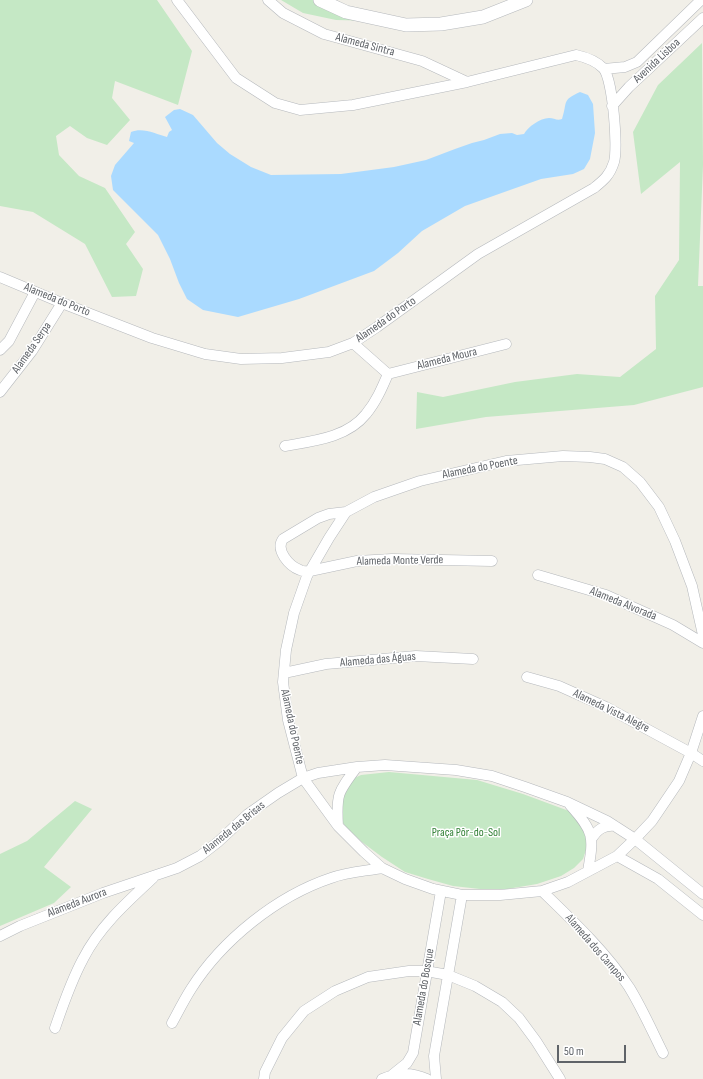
<!DOCTYPE html>
<meta charset="utf-8">
<style>
body{margin:0}
#map{position:relative;width:703px;height:1079px;overflow:hidden;background:#f1efe8;font-family:"Sofia Sans Condensed",sans-serif}
canvas{display:block}
.scale{position:absolute;left:557px;top:1045px;width:69px;height:18px;box-sizing:border-box;border:2px solid #5f6368;border-top:0;padding-left:5px;font-size:12px;line-height:14px;white-space:nowrap;color:#5f6368;-webkit-text-stroke:3px #fff;paint-order:stroke}
</style>
<div id="map">
<canvas width="703" height="1079"></canvas>
<div class="scale">50 m</div>
</div>
<script>
const g = document.querySelector('canvas').getContext('2d');
g.lineJoin = 'round';
function fillPath(path, color) { g.fillStyle = color; g.fill(path, 'evenodd'); }
function trace(path, color, width, dash) { g.strokeStyle = color; g.lineWidth = width; g.lineCap = dash ? 'butt' : 'round'; g.setLineDash(dash || []); g.stroke(path); }
function write(font, color, halo, rows, align = 'center') {
  g.font = font + ' "Sofia Sans Condensed",sans-serif'; g.lineWidth = 3; g.setLineDash([]); g.textBaseline = 'middle'; g.strokeStyle = halo; g.fillStyle = color; for (const [text, x, y, turn = 0] of rows) {
    g.save(); g.translate(x, y); g.rotate((+turn || 0) * Math.PI / 180); g.textAlign = isNaN(turn) ? turn : align; if (halo) g.strokeText(text, 0, 0); g.fillText(text, 0, 0); g.restore();
  }
}
fillPath(new Path2D(`
 M0,0H157L192,51L178,105L115,81L112,98L130,120L107,145L87,138L70,126L56,136L59,155L79,176L105,188L135,232L126,244L143,269L136,296L112,297L85,244L33,212L0,206Z
 M281,0H335L380,21L336,20L303,13Z
 M702,43L703,165L698,286H703V387L634,405L486,417L416,429L417,392L443,397L515,382L577,374L620,377L656,349L655,296L679,260L680,162L641,194L633,132L658,85Z
 M389,772L477,780L523,794L569,811L579,820L586,834L587,847L583,859L574,868L561,876L537,884L507,889H480L453,886L428,879L405,872L382,857L362,842L346,827L339,817L342,791L350,780L361,775Z
 M75,801L92,809L44,867L71,887L54,903L0,926V854L27,841Z`), '#c5e8c5');
fillPath(new Path2D(`
 M580,92L588,95L593,104L595,133L590,159L584,169L573,174L541,179L465,206L422,231L398,253L374,271L299,299L238,317L203,310L187,299L179,283L170,259L158,235L113,190L111,176L115,165L134,143L129,141L131,132C143,127 156,134 167,137L169,132L172,130L165,117L174,110L180,109L193,115L217,143L230,154L251,167L271,175L341,174L394,167L426,160L455,149L472,143L484,140L500,134L512,133L517,135L524,134C528,127 540,118 549,118C554,118 557,121 562,119C568,101 561,101 580,92Z`), '#aadaff');
const minor = new Path2D(`
 M268,0L283,13L324,34L422,61L467,82
 M604,69L625,67L637,62L701,0
 M612,106L629,87L703,18
 M0,277L62,303L152,338L205,354L241,359L282,358L329,352L353,343L377,327L478,254L594,188C604,180 610,175 614,162C618,148 613,78 603,68C596,61 585,57 576,55L467,82L353,105L300,110L275,103L236,78L177,0
 M0,350L9,341L35,292
 M388,374L506,344
 M0,392L32,351L62,303
 M285,446C313,441 347,438 366,414C376,402 382,388 388,374L353,343
 M346,512L329,514L318,518L283,539C275,550 289,566 300,570C303,572 306,571 310,571L357,561L392,559L492,561
 M538,575L606,595L673,625L703,643
 M703,635L692,586L675,541L659,507L640,482L623,467L605,459L590,457L563,456L506,461L420,481L374,497L346,512L329,538L307,576L294,613L286,650L283,682L288,720L303,778L338,826L364,852L382,868L405,879L433,889L462,895H500L542,891L568,882L617,856L635,839L652,821L679,781L691,753L703,716
 M284,673L326,664L416,656L473,659
 M527,677L559,686L606,707L691,753L703,761
 M570,805C594,832 594,836 588,871
 M338,826C336,794 338,792 357,767
 M592,838C598,829 604,825 615,826
 M617,856L658,879L703,915
 M542,891C573,921 605,951 629,987C642,1008 652,1031 663,1053
 M0,936L20,926L103,893L177,868L200,856L218,842L248,814L278,793L303,778L318,773L357,767L385,765L456,770L492,776L525,787L567,802L607,821L635,839L703,894
 M172,1023C178,1012 184,1000 191,989C222,940 277,896 331,878C347,872 366,871 382,868
 M55,1028C63,1005 71,981 83,959C99,927 127,902 153,878
 M392,1075L407,1063L413,1053L441,891
 M264,1079L265,1072L282,1038L304,1011L335,991L368,977L409,971H426L448,975L475,986L502,1002L519,1018L536,1041L560,1079
 M382,1079C398,1072 412,1072 427,1079
 M436,1079L434,1056L462,895`);
const tertiary = new Path2D(`
 M320,0L346,12L406,25L441,24L483,17L526,0`);
trace(minor, '#b5b8bc', 11);
trace(tertiary, '#b5b8bc', 14);
trace(minor, '#fff', 10);
trace(tertiary, '#fff', 13);
write('12px', '#5f6368', '#fff', [
 ["Alameda Sintra",365,45,15],
 ["Avenida Lisboa",657,61,-43],
 ["Alameda do Porto",57,300,22],
 ["Alameda do Porto",386,320,-35],
 ["Alameda Serpa",32,348,-55],
 ["Alameda Moura",447,359,-14],
 ["Alameda do Poente",480,468,-11],
 ["Alameda Monte Verde",400,561,-1],
 ["Alameda Alvorada",623,604,22],
 ["Alameda das Águas",378,660,-5],
 ["Alameda Vista Alegre",611,711,26],
 ["Alameda do Poente",292,727,78],
 ["Alameda das Brisas",234,828,-39],
 ["Alameda Aurora",77,903,-21],
 ["Alameda dos Campos",595,948,49],
 ["Alameda do Bosque",424,987,-80]
]);
write('12px', '#348238', '#fff', [
 ["Praça Pôr-do-Sol",466,833]
]);
</script>
